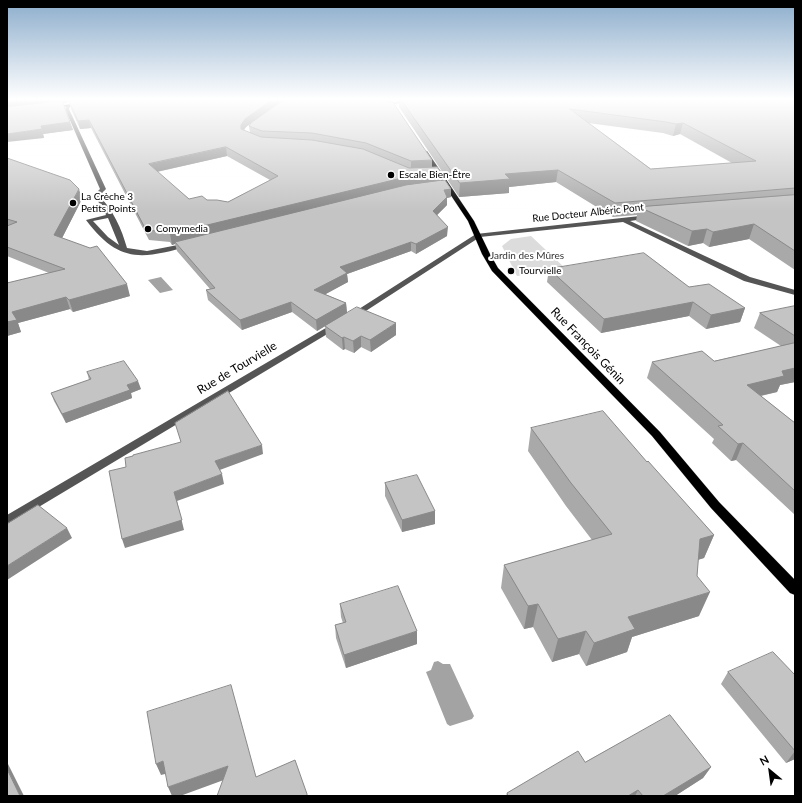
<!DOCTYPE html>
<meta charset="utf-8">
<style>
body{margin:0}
#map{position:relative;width:802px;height:803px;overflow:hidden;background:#fff;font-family:Lato,sans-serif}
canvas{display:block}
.frame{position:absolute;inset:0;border:8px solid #000;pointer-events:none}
.north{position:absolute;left:750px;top:751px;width:40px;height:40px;-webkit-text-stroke:3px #fff;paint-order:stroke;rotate:331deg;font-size:11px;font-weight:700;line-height:16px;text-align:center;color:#000}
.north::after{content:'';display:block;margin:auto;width:14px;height:18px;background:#000;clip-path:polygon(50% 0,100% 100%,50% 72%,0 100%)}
</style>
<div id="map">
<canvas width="802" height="803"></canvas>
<div class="frame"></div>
<div class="north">N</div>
</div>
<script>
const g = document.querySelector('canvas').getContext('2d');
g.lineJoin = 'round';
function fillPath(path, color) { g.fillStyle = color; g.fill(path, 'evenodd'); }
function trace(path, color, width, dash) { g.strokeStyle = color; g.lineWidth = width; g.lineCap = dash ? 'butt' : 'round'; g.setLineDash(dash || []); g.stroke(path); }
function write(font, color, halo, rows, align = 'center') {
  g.font = font + ' Lato,sans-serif'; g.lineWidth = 4; g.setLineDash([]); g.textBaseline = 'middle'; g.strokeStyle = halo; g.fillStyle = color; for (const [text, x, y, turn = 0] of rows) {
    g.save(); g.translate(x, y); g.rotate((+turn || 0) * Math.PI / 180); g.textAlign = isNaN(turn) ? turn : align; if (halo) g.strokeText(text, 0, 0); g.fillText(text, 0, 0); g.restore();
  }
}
fillPath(new Path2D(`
 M531,236L566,269L517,276L502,246L511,239Z`), '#dcdcdc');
fillPath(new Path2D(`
 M161,277L173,290L160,293L148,280Z
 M438,661L443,664H450L474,716L472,719L450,726L447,724L426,672L431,670L434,662Z`), '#a3a3a3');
const major = new Path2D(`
 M82,104L84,106L50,107L48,106Z
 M423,151H427L474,221L490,254L498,268L660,432L719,502L795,580V595L790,593L711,508L652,436L492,271L482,254L468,221L422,152Z`);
trace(major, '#dbdbdb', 1);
fillPath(new Path2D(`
 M423,99H436L393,104L391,103Z
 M67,104L71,105L69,109L106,189L99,196C113,209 122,230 127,248L147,251L188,243L192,245L190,246C142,259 119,264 86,220L106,215L101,205L93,196L100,189L65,109ZM108,218L119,245L108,237L93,221Z
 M649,215L651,216V218L630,221L750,277L795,290V295L744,281L623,222L480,237L355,318H349L348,316L476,234Z
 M336,322L339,323L340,325L339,327L7,526V515Z`), '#555');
fillPath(major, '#000');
fillPath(new Path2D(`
 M7,99H280V102L258,118L285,99L432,160V167L451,197L447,198V205L437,215L447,236L416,254L411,251L347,274L348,282L325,294L346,303L347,313L396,335L371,352L361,347L354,353L345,349L343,350L326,337L325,326L317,331L292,312L242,330L208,300L206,290L210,289L177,251L175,244L172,245L170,242L149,240L91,128L80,129L71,109L69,102L63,103L73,130L43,134L44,138ZM251,123L249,126L250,133L244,130L246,127ZM227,156L270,180L228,202L189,199L157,172Z
 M399,99H795V270L749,239L709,247L703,243L688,246L636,221L637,215L613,217L556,182L509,187V193L459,197L399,107ZM588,123L663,133L673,136L680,134L732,163L651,169Z
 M7,158L82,199L62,238L130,296L73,312L70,309L18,323L21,332L7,336V283L49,273L7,256Z
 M549,269L689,287L745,308L740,322L706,329L689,316L601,333L547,282Z
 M795,306V382L780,385L777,392L761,396L795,423V515L736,460L731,461L712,443L714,439L647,378L652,362L714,361L781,346L754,328L760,313Z
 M87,372L141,389L131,393L132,398L66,423L54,401L51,393L89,380Z
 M531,428L647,462L714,535L704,558L698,560L697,576L699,616L632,637L627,652L586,666L579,654L552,662L533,627L524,629L501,588L504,565L592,540L566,506L528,451Z
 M385,483L435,511V524L402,532L385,496Z
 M340,604L417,644L346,668L336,638L335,625L343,623L341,617Z
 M728,672L795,675V759L786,763L721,684Z
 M585,762L711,767L703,778L675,796H506L507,793Z`), '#a9a9a9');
fillPath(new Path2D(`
 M33,99H66L67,103L7,109V102Z
 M273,99H280V102L246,127L242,133L241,125L245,119Z
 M89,120L91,128L80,129L78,121Z
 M70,122L73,130L43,134L41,126Z
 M683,123L680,134L673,136L676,124Z
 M42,129L44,138L7,142V134Z
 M226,147L227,156L151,173L149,164Z
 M432,160V169L411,170V161Z
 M558,170L556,182L509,187V193L459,197L460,183L505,174Z
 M441,172L440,181L175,242V244L172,245L170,234L406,177Z
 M79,189L82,199L58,246L54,235Z
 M451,189V197L447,198V205L432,220L433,211L444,190Z
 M754,224L749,239L709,247L713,232Z
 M448,227L447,236L416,254V244Z
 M707,229L703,243L688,246L692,231Z
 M411,242V251L347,274L348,282L315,300L314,290L340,267Z
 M127,284L130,296L73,312L69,300Z
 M66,297L70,309L18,323L21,332L7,336V322L12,312Z
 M291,302L292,312L242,330L240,320Z
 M693,302L689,316L601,333L604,319Z
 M346,303L347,313L317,331L316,320Z
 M745,308L740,322L706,329L711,315Z
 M396,323V335L371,352L370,340Z
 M361,336V347L354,353L353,341Z
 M344,337L345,349L343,350L342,338Z
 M795,368V382L780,385L777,392L741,400L747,385L782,371Z
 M138,381L141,389L131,393L132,398L66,423L62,414L127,385Z
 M743,443L736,460L731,461L738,444Z
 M262,445L263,454L217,471L215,461Z
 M222,474L224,484L177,501L184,530L125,548L122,539L174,492Z
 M435,511V524L402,532V520Z
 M67,528L72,538L7,580V566Z
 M714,535L704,558L690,562L700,539Z
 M710,592L699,616L632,637L627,652L586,666L594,643L628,617Z
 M538,604L533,627L524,629L528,606Z
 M417,631V644L346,668L344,655Z
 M586,631L579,654L552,662L558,639Z
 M795,751V759L786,763Z
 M163,761L169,773L161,775L156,764Z
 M7,762L24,796H20L7,769Z
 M228,766L232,777L180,796H172L168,787Z
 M711,767L703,778L675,796H663Z
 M638,790L635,796H628Z`), '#898989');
const building = new Path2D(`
 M7,99H33L7,102Z
 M104,99H273L245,119L241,125V129L261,137L312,140L363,149L409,168L437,167L441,172L406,177L170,234L167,232L146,230L89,120L78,121L69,101V100ZM226,147L278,176L228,202L217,200H207L202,196L189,199L149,164Z
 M285,99H386L388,102L392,101L432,160L411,161L366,143L312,133L262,131L249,126L251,123Z
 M401,99H795V188L615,203L558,170L505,174L510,179L460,183ZM570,109L666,122L676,124L683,123L756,161L651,169Z
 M62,101L70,122L41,126L42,129L7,134V107Z
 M7,158L70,180L79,189L54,235L90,248L97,246L127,284L69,300L66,297L12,312L17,320L7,322V283L65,269L7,247V226L17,222L7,219Z
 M445,180L451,189L444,190L447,197L433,211L448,227L416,244L411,242L340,267L347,273L314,290L346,303L316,320L291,302L240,320L206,290L215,288L175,242L406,185Z
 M795,195V215H794L795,216V251L754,224L713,232L707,229L692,231L639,207Z
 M644,253L689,287L709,284L745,308L711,315L693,302L604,319L549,269Z
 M795,306V336L760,313Z
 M357,307L396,323L370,340L361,336L353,341L344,337L342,338L325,326Z
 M795,343V368L782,371L784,376L747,385L795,423V491L743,443L738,444L718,426L723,425L652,362L702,351L714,361Z
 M124,361L138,381L127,385L130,390L62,414L51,393L91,379L87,372Z
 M228,391L262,445L215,461L222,474L174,492L182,520L122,539L109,471L126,467L125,458L133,456V455L181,442L175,423Z
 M603,411L647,462L648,461L714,535L700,539L697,576L710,592L628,617L635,629L594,643L586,631L558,639L538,604L528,606L504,565L612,534L571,483L531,428Z
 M417,475L435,511L402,520L385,483Z
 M38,505L67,528L7,566V524Z
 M398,586L417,631L344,655L335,625L346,622L340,604Z
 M773,652L795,675V751L728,672Z
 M231,685L256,777L295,760L307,794V796H217L228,766L168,787L163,761L156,764L147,712Z
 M670,715L711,767L663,796H643L638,790L628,796H508L507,793L578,751L585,762Z
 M7,769L20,796H7Z`);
fillPath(building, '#c4c4c4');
trace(building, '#898989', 1);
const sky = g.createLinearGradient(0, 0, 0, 211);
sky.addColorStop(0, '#8cadcc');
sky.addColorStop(0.47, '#fff');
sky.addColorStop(1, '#ffffff00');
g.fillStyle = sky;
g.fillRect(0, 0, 802, 211);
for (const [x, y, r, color] of [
 [391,175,4,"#000"],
 [73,203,4,"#000"],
 [148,229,4,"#000"],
 [511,271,4,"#000"]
]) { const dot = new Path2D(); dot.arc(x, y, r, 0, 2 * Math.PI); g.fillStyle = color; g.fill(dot); trace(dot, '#fff', 1.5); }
write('10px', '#000', '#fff', [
 ["Escale Bien-Être",399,175],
 ["La Crèche 3",81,197],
 ["Petits Points",81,209],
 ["Comymedia",156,229],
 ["Tourvielle",519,271]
], 'left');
write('10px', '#000', '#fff', [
 ["Rue Docteur Albéric Pont",588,213,-6]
]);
write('10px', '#333', '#fff', [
 ["Jardin des Mûres",527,256]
]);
write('12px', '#000', '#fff', [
 ["Rue François Génin",588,346,46],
 ["Rue de Tourvielle",237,368,-31]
]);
</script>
